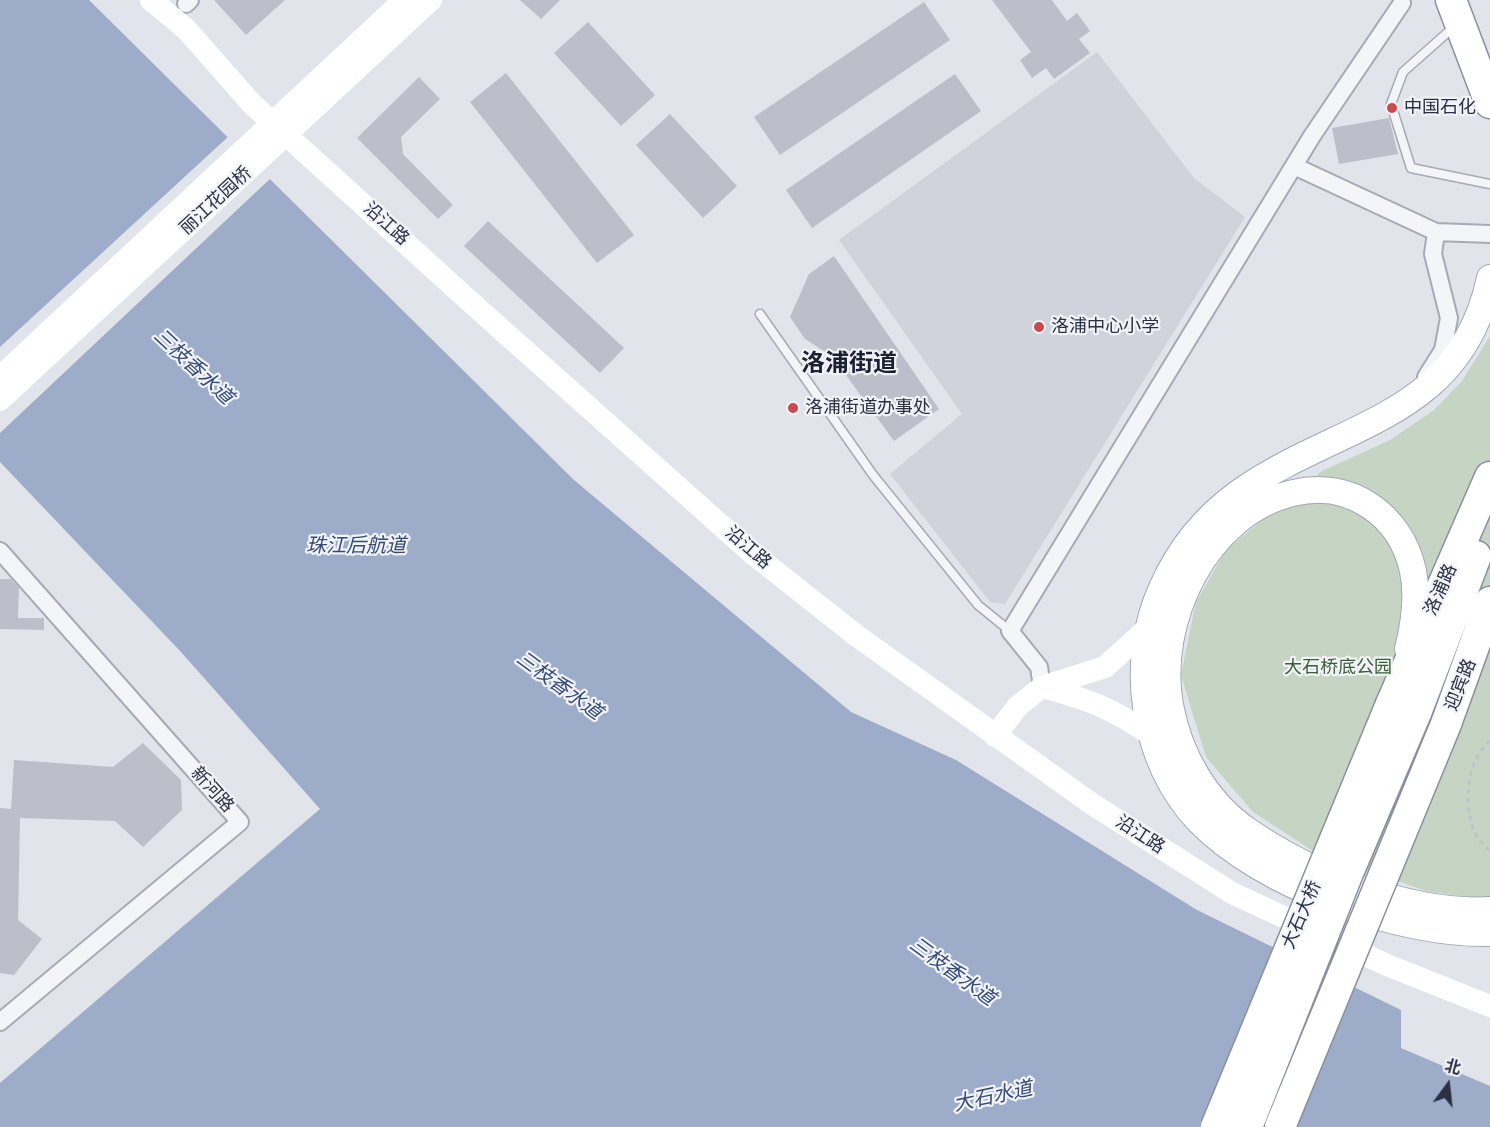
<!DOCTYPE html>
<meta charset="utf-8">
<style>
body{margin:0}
#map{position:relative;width:1490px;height:1127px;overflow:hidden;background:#e1e4ea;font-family:"Fira Sans Condensed","Noto Sans SC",sans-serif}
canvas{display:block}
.north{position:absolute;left:1418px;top:1055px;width:60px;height:60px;-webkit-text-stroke:4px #f1f3f7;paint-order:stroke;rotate:15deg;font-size:16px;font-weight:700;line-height:24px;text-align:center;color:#2a3041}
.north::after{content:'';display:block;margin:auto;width:21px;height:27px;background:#2a3041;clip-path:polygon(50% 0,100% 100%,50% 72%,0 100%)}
</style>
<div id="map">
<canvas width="1490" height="1127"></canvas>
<div class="north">北</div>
</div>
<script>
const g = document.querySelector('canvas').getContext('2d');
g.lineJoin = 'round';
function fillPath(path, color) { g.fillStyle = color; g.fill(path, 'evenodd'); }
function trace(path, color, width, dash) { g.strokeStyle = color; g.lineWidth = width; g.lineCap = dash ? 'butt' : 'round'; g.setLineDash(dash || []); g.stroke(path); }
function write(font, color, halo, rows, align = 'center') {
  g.font = font + ' "Fira Sans Condensed","Noto Sans SC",sans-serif'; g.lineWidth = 4.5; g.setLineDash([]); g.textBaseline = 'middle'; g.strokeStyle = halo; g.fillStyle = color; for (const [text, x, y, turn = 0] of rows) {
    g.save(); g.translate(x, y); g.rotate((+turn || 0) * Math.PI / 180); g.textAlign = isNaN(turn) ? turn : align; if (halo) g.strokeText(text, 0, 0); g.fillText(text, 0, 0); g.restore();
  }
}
fillPath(new Path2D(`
 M1097,52L1194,178L1245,217L1005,604L990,602L890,474L962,414L839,240Z`), '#d0d3dc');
fillPath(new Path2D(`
 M1490,336V898L1479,899L1426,891L1313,851L1253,812L1206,757L1181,675L1196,602L1226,550L1322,471L1390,440L1434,410L1462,381Z`), '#c5d4c3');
fillPath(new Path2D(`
 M0,0H89L574,480L851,712L956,760L1197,910L1401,1010V1048L1490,1086V1127H0V1083L320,809L181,652L0,462Z`), '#9dadc9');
fillPath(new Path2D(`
 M230,135L272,177L0,433V347Z`), '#e1e4ea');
fillPath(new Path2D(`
 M214,0H285L246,35Z
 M520,0H560L541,19Z
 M992,0H1052L1067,21L1077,13L1090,31L1079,39L1090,53L1054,79L1046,68L1032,78L1020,60L1031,52Z
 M924,2L950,40L780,155L754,117Z
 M588,22L655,95L621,126L554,53Z
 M506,73L634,235L597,263L470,102Z
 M955,74L981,111L812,228L786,190Z
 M419,77L440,99L401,137L403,154L453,205L438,219L357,138Z
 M670,114L737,186L703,218L636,145Z
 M1389,118L1398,154L1339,164L1332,128Z
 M488,221L624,348L600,373L464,246Z
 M834,256L939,409L894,441L832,356L805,339L790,317L809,274Z
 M0,579H11L19,588L18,618H44V630L0,629Z
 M143,743L181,780L182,810L143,847L115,821L20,818L18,920L42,939L14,975L0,973V808L11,809L14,760L113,767Z`), '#bcbfca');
const lane = new Path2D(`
 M1456,25L1403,72L1391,104L1411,168L1490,184
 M760,314L873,475L978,605L1010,631`);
const street = new Path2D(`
 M186,4L190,0
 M1294,166L1436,232L1490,234
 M1426,377L1443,350L1449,318L1433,254L1436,232
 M0,551L240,822L0,1022
 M1042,687L1039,667L1010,631L1312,136L1402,3`);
const primary = new Path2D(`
 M1490,278C1460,420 1339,422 1240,492C1205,517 1179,549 1162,588C1128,661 1142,762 1199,821C1263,887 1400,935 1490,933
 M1408,649C1414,625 1418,595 1413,571C1401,515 1350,479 1293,493C1205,514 1155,622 1170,705C1179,755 1206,802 1248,831C1312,875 1411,915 1490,910`);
const highway = new Path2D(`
 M1451,0L1490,103
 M1391,704L1490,477
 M1416,713L1476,556
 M1446,724L1490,602`);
trace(lane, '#a6aab4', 11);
trace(street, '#a6aab4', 20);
trace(primary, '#a1a7b5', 28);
trace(highway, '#898fa0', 33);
trace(new Path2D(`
 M1490,741C1465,762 1462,809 1477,837C1480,842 1486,847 1490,851`), '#bfc2c8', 3, [4.5, 4.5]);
trace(lane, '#f4f5f8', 8);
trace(street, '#f4f5f8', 16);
trace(new Path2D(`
 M151,0L186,29L252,104L475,306L752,553L857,636L1092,804L1232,893L1387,965L1490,1006
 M1042,687C1090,700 1112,708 1154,737
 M995,736L1018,706L1042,687L1105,667L1148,628`), '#fff', 22);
trace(primary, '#fff', 26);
trace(highway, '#fff', 30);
const highwayBridge = new Path2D(`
 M1216,1127L1391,704
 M1247,1127L1348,873L1416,713
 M1280,1127L1446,724`);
trace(highwayBridge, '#898fa0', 33, []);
trace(new Path2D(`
 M0,377L404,0
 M0,400L431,0`), '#fff', 22);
trace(highwayBridge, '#fff', 30);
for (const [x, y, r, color] of [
 [1392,108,6,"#cc494e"],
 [1039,327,6,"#cc494e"],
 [793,408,6,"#cc494e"]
]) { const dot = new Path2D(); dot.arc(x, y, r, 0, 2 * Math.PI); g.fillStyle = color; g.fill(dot); trace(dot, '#f1f3f7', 2); }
write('18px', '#2a3041', '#f1f3f7', [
 ["中国石化",1404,108],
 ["洛浦中心小学",1051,327],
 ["洛浦街道办事处",805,408]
], 'left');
write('18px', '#2a3041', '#f1f3f7', [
 ["丽江花园桥",216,201,-43],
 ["沿江路",386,224,42],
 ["沿江路",748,548,41],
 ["洛浦路",1441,590,-66],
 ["迎宾路",1461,685,-68],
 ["新河路",212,790,48],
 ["沿江路",1140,835,33],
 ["大石大桥",1302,915,-67]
]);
write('18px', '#3a5d37', '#f1f3f7', [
 ["大石桥底公园",1338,668]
]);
write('italic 20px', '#354a75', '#f1f3f7', [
 ["三枝香水道",193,367,43],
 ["珠江后航道",356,546],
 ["三枝香水道",559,686,36],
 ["三枝香水道",952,972,36],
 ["大石水道",993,1097,-12]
]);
write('bold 24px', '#1c2132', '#f1f3f7', [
 ["洛浦街道",849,364]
]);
</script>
